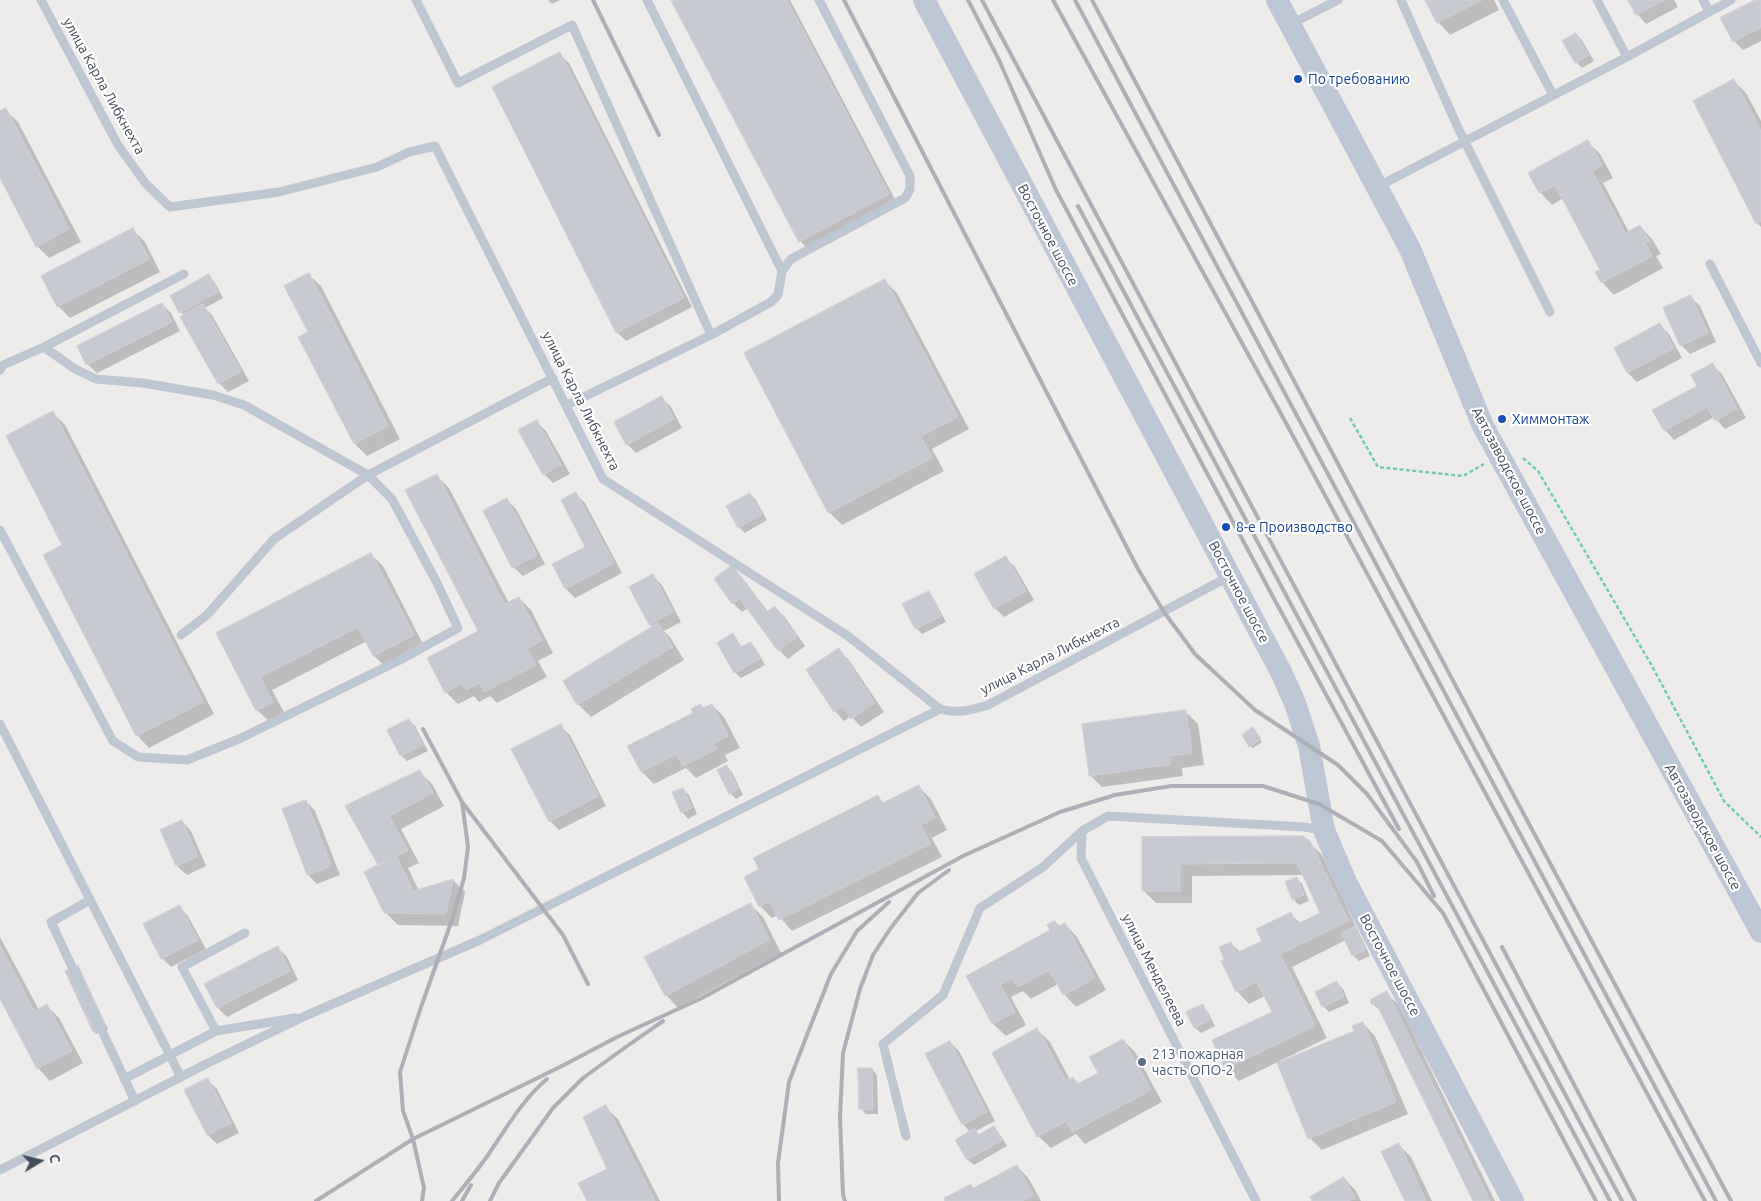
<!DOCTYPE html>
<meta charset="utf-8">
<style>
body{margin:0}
#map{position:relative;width:1761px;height:1201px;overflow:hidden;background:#eeebeb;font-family:Ubuntu,sans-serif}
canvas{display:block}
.north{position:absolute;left:15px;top:1136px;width:50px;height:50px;-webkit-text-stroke:4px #fff;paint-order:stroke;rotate:81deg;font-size:14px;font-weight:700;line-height:20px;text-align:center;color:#434c59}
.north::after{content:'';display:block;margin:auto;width:18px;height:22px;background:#434c59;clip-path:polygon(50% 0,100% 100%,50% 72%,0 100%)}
</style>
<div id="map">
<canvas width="1761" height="1201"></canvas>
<div class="north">С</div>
</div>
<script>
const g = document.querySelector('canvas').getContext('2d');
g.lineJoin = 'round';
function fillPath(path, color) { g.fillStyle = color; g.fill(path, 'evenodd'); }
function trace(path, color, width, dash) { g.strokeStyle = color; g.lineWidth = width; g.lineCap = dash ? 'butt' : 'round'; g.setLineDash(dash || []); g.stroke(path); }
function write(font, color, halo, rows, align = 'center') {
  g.font = font + ' Ubuntu,sans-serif'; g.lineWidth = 4.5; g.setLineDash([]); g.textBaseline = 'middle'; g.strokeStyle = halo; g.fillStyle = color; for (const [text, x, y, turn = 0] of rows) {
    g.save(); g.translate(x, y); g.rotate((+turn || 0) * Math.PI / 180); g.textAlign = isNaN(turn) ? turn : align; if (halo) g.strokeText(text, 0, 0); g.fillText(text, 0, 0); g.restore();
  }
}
fillPath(new Path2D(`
 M548,0H560L552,4Z
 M672,0H790L897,203L809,250L800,241Z
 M1427,0H1494L1499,10L1450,35L1438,22Z
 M1629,0H1674L1678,7L1646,24L1637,14Z
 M1757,0H1761V41L1743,50L1734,41Z
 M1576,34L1582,40L1594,61L1582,68L1576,62Z
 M559,54L569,63L692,307L626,341L617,332Z
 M1734,81L1746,93L1761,121V227L1757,223Z
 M5,110L18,122L81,242L49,258L37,246L0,175V112Z
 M1588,142L1600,154L1613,178L1603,183L1629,232L1640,226L1652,239L1661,254L1656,256L1663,268L1614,295L1602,282V270L1563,198L1552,205L1540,192Z
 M133,230L145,242L160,272L70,318L58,306Z
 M308,274L321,286L400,439L367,456L355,444Z
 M208,276L214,281L223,298L205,308L212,315L249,381L228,392L219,383L184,316L171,296Z
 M885,281L897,293L969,429L932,449L944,471L842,525L829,512L746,354Z
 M1691,297L1700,306L1716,342L1690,354L1681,345Z
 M162,304L171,313L180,331L97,373L87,364L78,346Z
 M1660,325L1669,334L1682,358L1637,382L1628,373L1615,349Z
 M1712,365L1722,374L1746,418L1725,429L1714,417L1674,440L1665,430L1698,386Z
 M662,398L671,407L682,428L636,453L627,444Z
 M53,413L65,425L214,714L149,748L137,735L63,546Z
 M537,422L546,431L570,474L553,483L544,474Z
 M437,476L449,488L509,603L519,598L531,610L553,653L538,661L547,677L497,703L490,696L479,702L474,696L458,704L446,692L480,632Z
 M576,494L585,503L622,573L575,598L566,589L553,565L587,547Z
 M750,494L756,500L767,520L745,533L739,527Z
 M507,500L516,509L545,564L523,576L513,567Z
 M371,554L383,566L425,648L387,668L374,656L367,641L272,690L285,714L270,722L257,710L218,633Z
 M1006,558L1015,567L1034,600L1004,617L995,608Z
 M732,567L741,576L768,612L774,607L784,616L805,646L788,659L779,650L748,608L742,612L733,603L715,579Z
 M653,576L662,585L681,622L664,631L670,637L684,660L591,717L578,704L564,681L653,628L650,624Z
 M929,593L934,599L946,622L922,634L916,628Z
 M733,635L743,648L751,643L756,649L765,665L741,678L735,672L719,643Z
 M839,650L848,659L884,712L861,727L851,716L844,721L835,711L808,670Z
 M712,705L724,717L740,748L725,755L728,761L696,778L686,768L654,784L642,772L629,747Z
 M1186,712L1198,724L1204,765L1182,768L1183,776L1102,787L1090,775Z
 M409,720L415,726L428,751L407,761L402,756L389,731Z
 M560,726L570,735L606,806L559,830L550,821Z
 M1255,731L1262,742L1253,748L1250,746Z
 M726,767L732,772L743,795L736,799L730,793Z
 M419,771L432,784L444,806L401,829L419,863L408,868L419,891L453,880L465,892L458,926L398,925L385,912L379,865L347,807Z
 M919,787L931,799L947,830L932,838L942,857L792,931L778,915L772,918L760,906L878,797L885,804Z
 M683,789L689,795L697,814L688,819L683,813L674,793Z
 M306,801L315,811L340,875L317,884L308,875Z
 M182,821L191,831L206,866L187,875L177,866L162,830Z
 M1143,839L1309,842L1322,855L1370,956L1359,961L1353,955L1346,940L1292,967L1327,1038L1239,1081L1226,1068L1273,1012L1265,996L1249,1004L1237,991L1226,960L1231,943L1240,952L1264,941L1291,914L1301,924L1322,914L1304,875L1192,876V903H1156L1144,891Z
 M1297,878L1302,884L1309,901L1299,905L1293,899Z
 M751,905L763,917L781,953L678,1008L666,995L646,957Z
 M179,907L188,916L206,949L171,967L162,958Z
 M1055,922L1060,927L1065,924L1077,937L1106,990L1076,1007L1064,994L1058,984L1031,999L1023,991L1011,997L1026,1025L1006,1036L993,1024L968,976L1052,930Z
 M0,937L39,1010L47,1006L59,1018L83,1063L50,1081L38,1068L0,996Z
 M278,948L287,957L298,980L227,1017L218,1008Z
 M78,966L108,1029L96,1034L94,1031Z
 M1337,983L1343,989L1349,1003L1329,1012L1323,1006Z
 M1386,993L1399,1005L1495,1201H1474L1381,1012L1373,1004Z
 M1202,1006L1208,1012L1215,1026L1201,1033L1195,1028L1188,1013Z
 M1363,1023L1375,1036L1408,1114L1322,1150L1310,1138L1356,1032Z
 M1037,1030L1050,1042L1070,1080L1073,1078L1079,1084L1099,1074L1123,1040L1135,1052L1162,1102L1085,1144L1076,1134L1051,1148L1038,1136Z
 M950,1042L959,1051L995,1121L976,1131L980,1136L994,1128L999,1133L1007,1146L974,1165L968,1160L957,1140L970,1132L963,1124Z
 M872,1069L877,1075L878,1114H866L860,1108Z
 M208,1080L217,1089L239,1133L217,1144L208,1135L186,1091Z
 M605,1107L618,1119L660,1201H589L609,1170Z
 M1398,1144L1411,1157L1432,1201H1406Z
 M1017,1166L1029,1179L1041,1201H947L971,1186L974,1189Z
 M1344,1178L1356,1191L1361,1201H1313Z`), '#0003');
const building = new Path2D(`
 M671,0H787L889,194L799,242Z
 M1425,0H1482L1437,23Z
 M1628,0H1665L1636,15Z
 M1755,0H1761V27L1733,42L1720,18Z
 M1576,33L1589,55L1575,63L1562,41Z
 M560,52L684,298L616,333L492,87Z
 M1734,79L1761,131V221L1756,224L1693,101Z
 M6,108L69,229L36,247L0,178V111Z
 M1588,140L1602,165L1592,171L1625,233L1640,225L1649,241L1645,243L1652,256L1601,283L1595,272L1600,270L1555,185L1539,193L1528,173Z
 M133,228L149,259L57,307L41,276Z
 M309,273L388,426L354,444L298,337L308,332L284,286Z
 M209,274L218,292L179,313L170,296Z
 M885,279L958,417L921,436L932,458L828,513L744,353Z
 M1691,295L1708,333L1680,346L1663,308Z
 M162,303L172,322L86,365L77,346Z
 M203,304L241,371L218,384L180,317Z
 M1660,323L1674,348L1627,373L1614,348Z
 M1713,363L1737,409L1715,421L1707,407L1664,431L1652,410L1697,386L1691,375Z
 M662,396L674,419L626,445L614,422Z
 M53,411L203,702L136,736L43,555L62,545L6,436Z
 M537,420L561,465L543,475L518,430Z
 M437,474L504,604L519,597L542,641L527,648L536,665L484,692L479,683L466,690L462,683L445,693L427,658L478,631L405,490Z
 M576,492L614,563L565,589L552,564L585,547L561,500Z
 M750,493L762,514L738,528L726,506Z
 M507,498L537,555L512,568L483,511Z
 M371,553L414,635L373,656L358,627L260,677L273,702L256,711L216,633Z
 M1006,556L1026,591L994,609L974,574Z
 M732,565L766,612L775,606L797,637L778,651L740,599L732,604L714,579Z
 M653,574L673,612L649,625L629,587Z
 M929,591L941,616L915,629L902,604Z
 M658,623L673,647L577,705L563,681Z
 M733,633L741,647L751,642L760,659L734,673L717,643Z
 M839,648L875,703L851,719L843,706L834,712L806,670Z
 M701,704L703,708L712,704L728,736L714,743L717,749L683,766L677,754L641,772L627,746L693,713L691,709Z
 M1186,710L1192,753L1170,756L1171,764L1089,776L1082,724Z
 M409,719L423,745L400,756L387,730Z
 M561,724L598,796L549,822L511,749Z
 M1253,727L1261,739L1249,747L1242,735Z
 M727,765L738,789L729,794L717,770Z
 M420,770L433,793L389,816L408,850L378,865L345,806Z
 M919,785L935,818L921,825L930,844L779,920L769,901L759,907L744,877L759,869L753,858L878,795L882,803Z
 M683,788L692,808L681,813L672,792Z
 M306,800L331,866L307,875L282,809Z
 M182,820L198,857L176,866L160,830Z
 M1303,836L1310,841L1349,921L1280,954L1315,1026L1225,1069L1212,1040L1272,1012L1257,982L1236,992L1221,961L1224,959L1219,947L1231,942L1236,953L1262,941L1256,929L1291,912L1297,924L1320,913L1297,863L1180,864V891H1142V837Z
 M396,856L413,891L453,879L446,914L384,913L364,872Z
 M1297,877L1304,895L1292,900L1285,882Z
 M751,903L769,940L665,996L644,957Z
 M180,905L198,940L161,959L143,924Z
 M1055,921L1059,926L1065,923L1095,978L1063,995L1049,970L1018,987L1013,978L1000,985L1015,1012L992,1024L966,976L1050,930L1047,925Z
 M1355,927L1365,950L1352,956L1341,933Z
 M0,946L34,1011L47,1004L72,1051L37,1069L0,999Z
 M278,946L290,971L217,1008L204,984Z
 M78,965L106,1026L93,1032L65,971Z
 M1337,981L1344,997L1322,1007L1315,992Z
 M1387,991L1490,1201H1473L1376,1003L1372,1005L1370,1000Z
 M1203,1004L1210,1020L1194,1028L1186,1012Z
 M1363,1022L1396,1102L1308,1139L1277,1063L1354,1031L1352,1026Z
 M1037,1028L1066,1081L1073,1077L1077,1084L1098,1073L1089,1057L1123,1039L1151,1090L1072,1132L1066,1121L1037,1137L992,1053Z
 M950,1041L987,1112L962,1125L925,1054Z
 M858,1068H872L873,1109H859Z
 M208,1078L231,1123L207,1135L184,1090Z
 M606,1105L655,1201H587L578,1183L607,1169L583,1117Z
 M994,1126L1002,1140L967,1160L955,1140L974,1128L978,1135Z
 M1399,1143L1426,1201H1405L1381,1152Z
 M1017,1165L1033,1195L1022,1201H945L944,1198L971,1184L973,1188Z
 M1344,1177L1355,1198L1348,1201H1312L1310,1197Z`);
fillPath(building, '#c7c9d1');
trace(building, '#cfd0d7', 1);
trace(new Path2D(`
 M1350,418L1378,467L1463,476L1484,464
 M1523,458L1538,471L1652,666L1724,801L1761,837`), '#6fcca9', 2.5, [4, 2.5]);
trace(new Path2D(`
 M41,0L118,145L146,184L170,207L279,192L377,167L409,152L435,146L603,479L848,636L940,709C957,714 971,710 988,705L1230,576
 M416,0L458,83L572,25L711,335
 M647,0L782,271
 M1401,0L1459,130L1550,312
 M1503,0L1553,95
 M1597,0L1627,57
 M1703,0L1709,11
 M1291,24L1338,0
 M1377,187L1627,57L1731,0
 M1710,264L1761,363
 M0,370L3,365L44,347L184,274
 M567,405L711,335L771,302L778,295L782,271L791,259L905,198L910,189V176L819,0
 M0,530L113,741L138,757L187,760L239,739L400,660L458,628L436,581L392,499L368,475L244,405L213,395L143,383L96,379L75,369L44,347
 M181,635L207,615L274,539L368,475L553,378
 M0,724L181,1077
 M90,900L51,922L135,1101
 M216,1031L182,967L245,933
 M124,1079L216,1031L295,1018
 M906,1136L883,1044L943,995L980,908L1043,867L1082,831
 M0,1170L208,1063L305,1016L480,940L940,709
 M1256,1201L1081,858L1082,831L1108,816L1304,827L1323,830`), '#bec6d1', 9);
trace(new Path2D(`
 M924,0L1281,672L1295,703L1309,746L1324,830L1346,882L1513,1201
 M1277,0L1410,249L1483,426L1761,932`), '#bdc6d5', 22);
trace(new Path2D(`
 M593,0L659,135
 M844,0L1138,569L1164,612L1195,654L1255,710L1338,765L1367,794L1417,862L1434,896
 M968,0L999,60L1056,190L1272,595L1399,829
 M982,0L1622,1201
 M1053,0L1286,423L1705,1201
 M1075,0L1716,1201
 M1092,0L1528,822L1731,1201
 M1078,206L1610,1201
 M423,729L462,802L563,935L588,984
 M1502,947L1635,1201
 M316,1201L413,1139L560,1067L617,1037L702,998L963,856L1060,812L1115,795L1171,786H1263L1319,804L1382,841L1443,913L1596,1201
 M422,1201L424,1188L413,1139L403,1111L400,1072L420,1010L454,914L464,878L468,847L462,802
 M452,1201C464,1186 477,1171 488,1155C506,1129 522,1100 547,1079
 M462,1201L471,1185
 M490,1201L499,1183L553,1108L583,1078L623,1049L663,1021
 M779,1201L778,1163L789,1082L805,1040L831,974L857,931L889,902
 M845,1201L843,1195L840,1118L843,1053L860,989L873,955L890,929L918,893L949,870`), '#adafb6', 4);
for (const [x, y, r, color] of [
 [1298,79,5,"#1a4fb4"],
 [1502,419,5,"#1a4fb4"],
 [1226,527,5,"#1a4fb4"],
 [1142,1062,5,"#5c6f8a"]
]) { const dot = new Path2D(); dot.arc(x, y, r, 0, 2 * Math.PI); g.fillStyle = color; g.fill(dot); trace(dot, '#fff', 2); }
write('14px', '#164399', '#fff', [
 ["По требованию",1308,79],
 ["Химмонтаж",1512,419],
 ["8-е Производство",1236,527]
], 'left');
write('14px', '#434c59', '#fff', [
 ["улица Карла Либкнехта",104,86,61],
 ["Восточное шоссе",1048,235,62],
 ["улица Карла Либкнехта",581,401,63],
 ["Автозаводское шоссе",1509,471,62],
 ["Восточное шоссе",1239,592,62],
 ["улица Карла Либкнехта",1050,656,-27],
 ["Автозаводское шоссе",1703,827,61],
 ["Восточное шоссе",1390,965,62],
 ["улица Менделеева",1154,970,63]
]);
write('14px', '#4e5e75', '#fff', [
 ["213 пожарная",1152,1054],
 ["часть ОПО-2",1152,1070]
], 'left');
</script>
